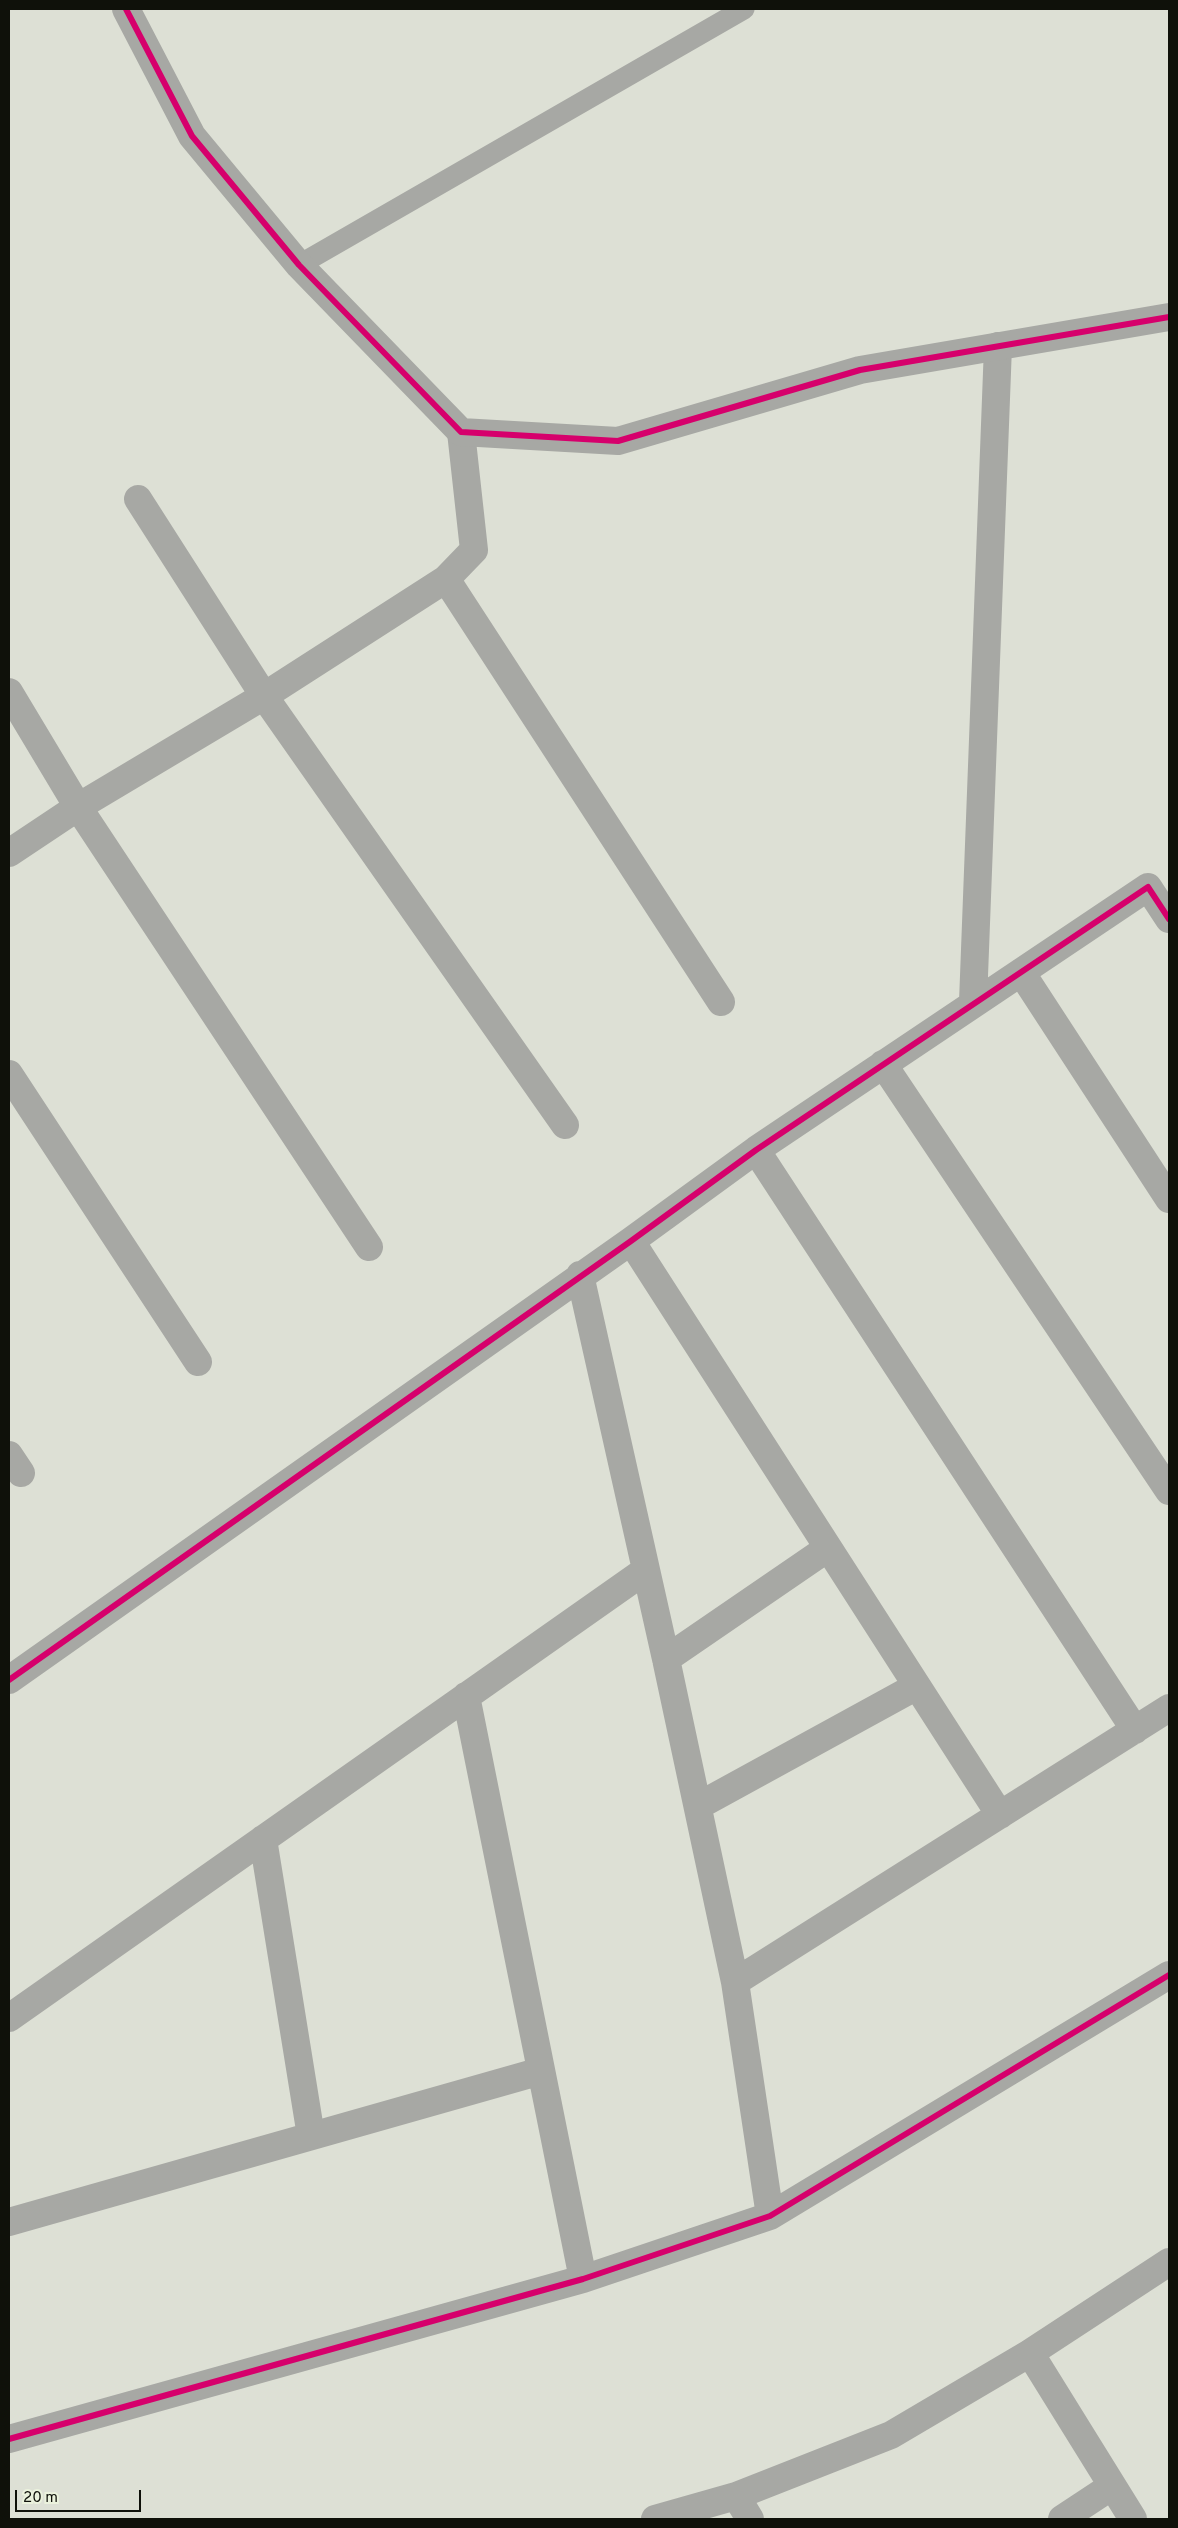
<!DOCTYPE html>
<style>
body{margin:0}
#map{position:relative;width:1178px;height:2528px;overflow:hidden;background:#dde0d5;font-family:Overpass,sans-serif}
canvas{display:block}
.frame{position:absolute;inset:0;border:10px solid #0f110a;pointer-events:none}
.scale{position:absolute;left:15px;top:2490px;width:126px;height:22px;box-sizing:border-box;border:2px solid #0f110a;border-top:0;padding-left:6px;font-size:15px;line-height:18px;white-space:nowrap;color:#0f110a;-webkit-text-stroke:4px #ebf2dd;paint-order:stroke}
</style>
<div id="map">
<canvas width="1178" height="2528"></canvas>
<div class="frame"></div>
<div class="scale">20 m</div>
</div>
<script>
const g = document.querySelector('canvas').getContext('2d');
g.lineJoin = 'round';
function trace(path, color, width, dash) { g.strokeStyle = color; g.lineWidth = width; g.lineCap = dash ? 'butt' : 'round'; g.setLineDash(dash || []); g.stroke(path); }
trace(new Path2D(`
 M299,265L744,9`), '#a7a8a4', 21);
trace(new Path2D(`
 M138,499L264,696L565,1125
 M446,579L721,1002
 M9,692L78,807L369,1247
 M9,853L78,807L264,696L446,579L474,550L461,432
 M1021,972L1169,1199
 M973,1002L998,346
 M883,1064L1169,1491
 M9,1074L198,1362
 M756,1150L1135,1730
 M631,1241L1000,1815
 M580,1275L666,1659L735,1982L770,2216
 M9,1455L21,1473
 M666,1659L828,1548
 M9,1680L631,1241L756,1150L1148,887L1169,919
 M466,1696L583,2279
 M698,1806L917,1686
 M263,1839L311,2136
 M735,1982L1169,1708
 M9,2018L646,1570
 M9,2222L541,2071
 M1030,2353L1133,2519
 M9,2439L583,2279L770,2216L1169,1975
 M736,2496L750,2519
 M655,2519L736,2496L891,2435L1030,2353L1169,2262
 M1062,2519L1112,2486`), '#a7a8a4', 28);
trace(new Path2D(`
 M126,9L192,136L299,265L461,432L618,441L860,370L1169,317`), '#a7a8a4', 28);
trace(new Path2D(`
 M126,9L192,136L299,265L461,432L618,441L860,370L1169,317
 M9,1680L631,1241L756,1150L1148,887L1169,919
 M9,2439L583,2279L770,2216L1169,1975`), '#d6006c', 6);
</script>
